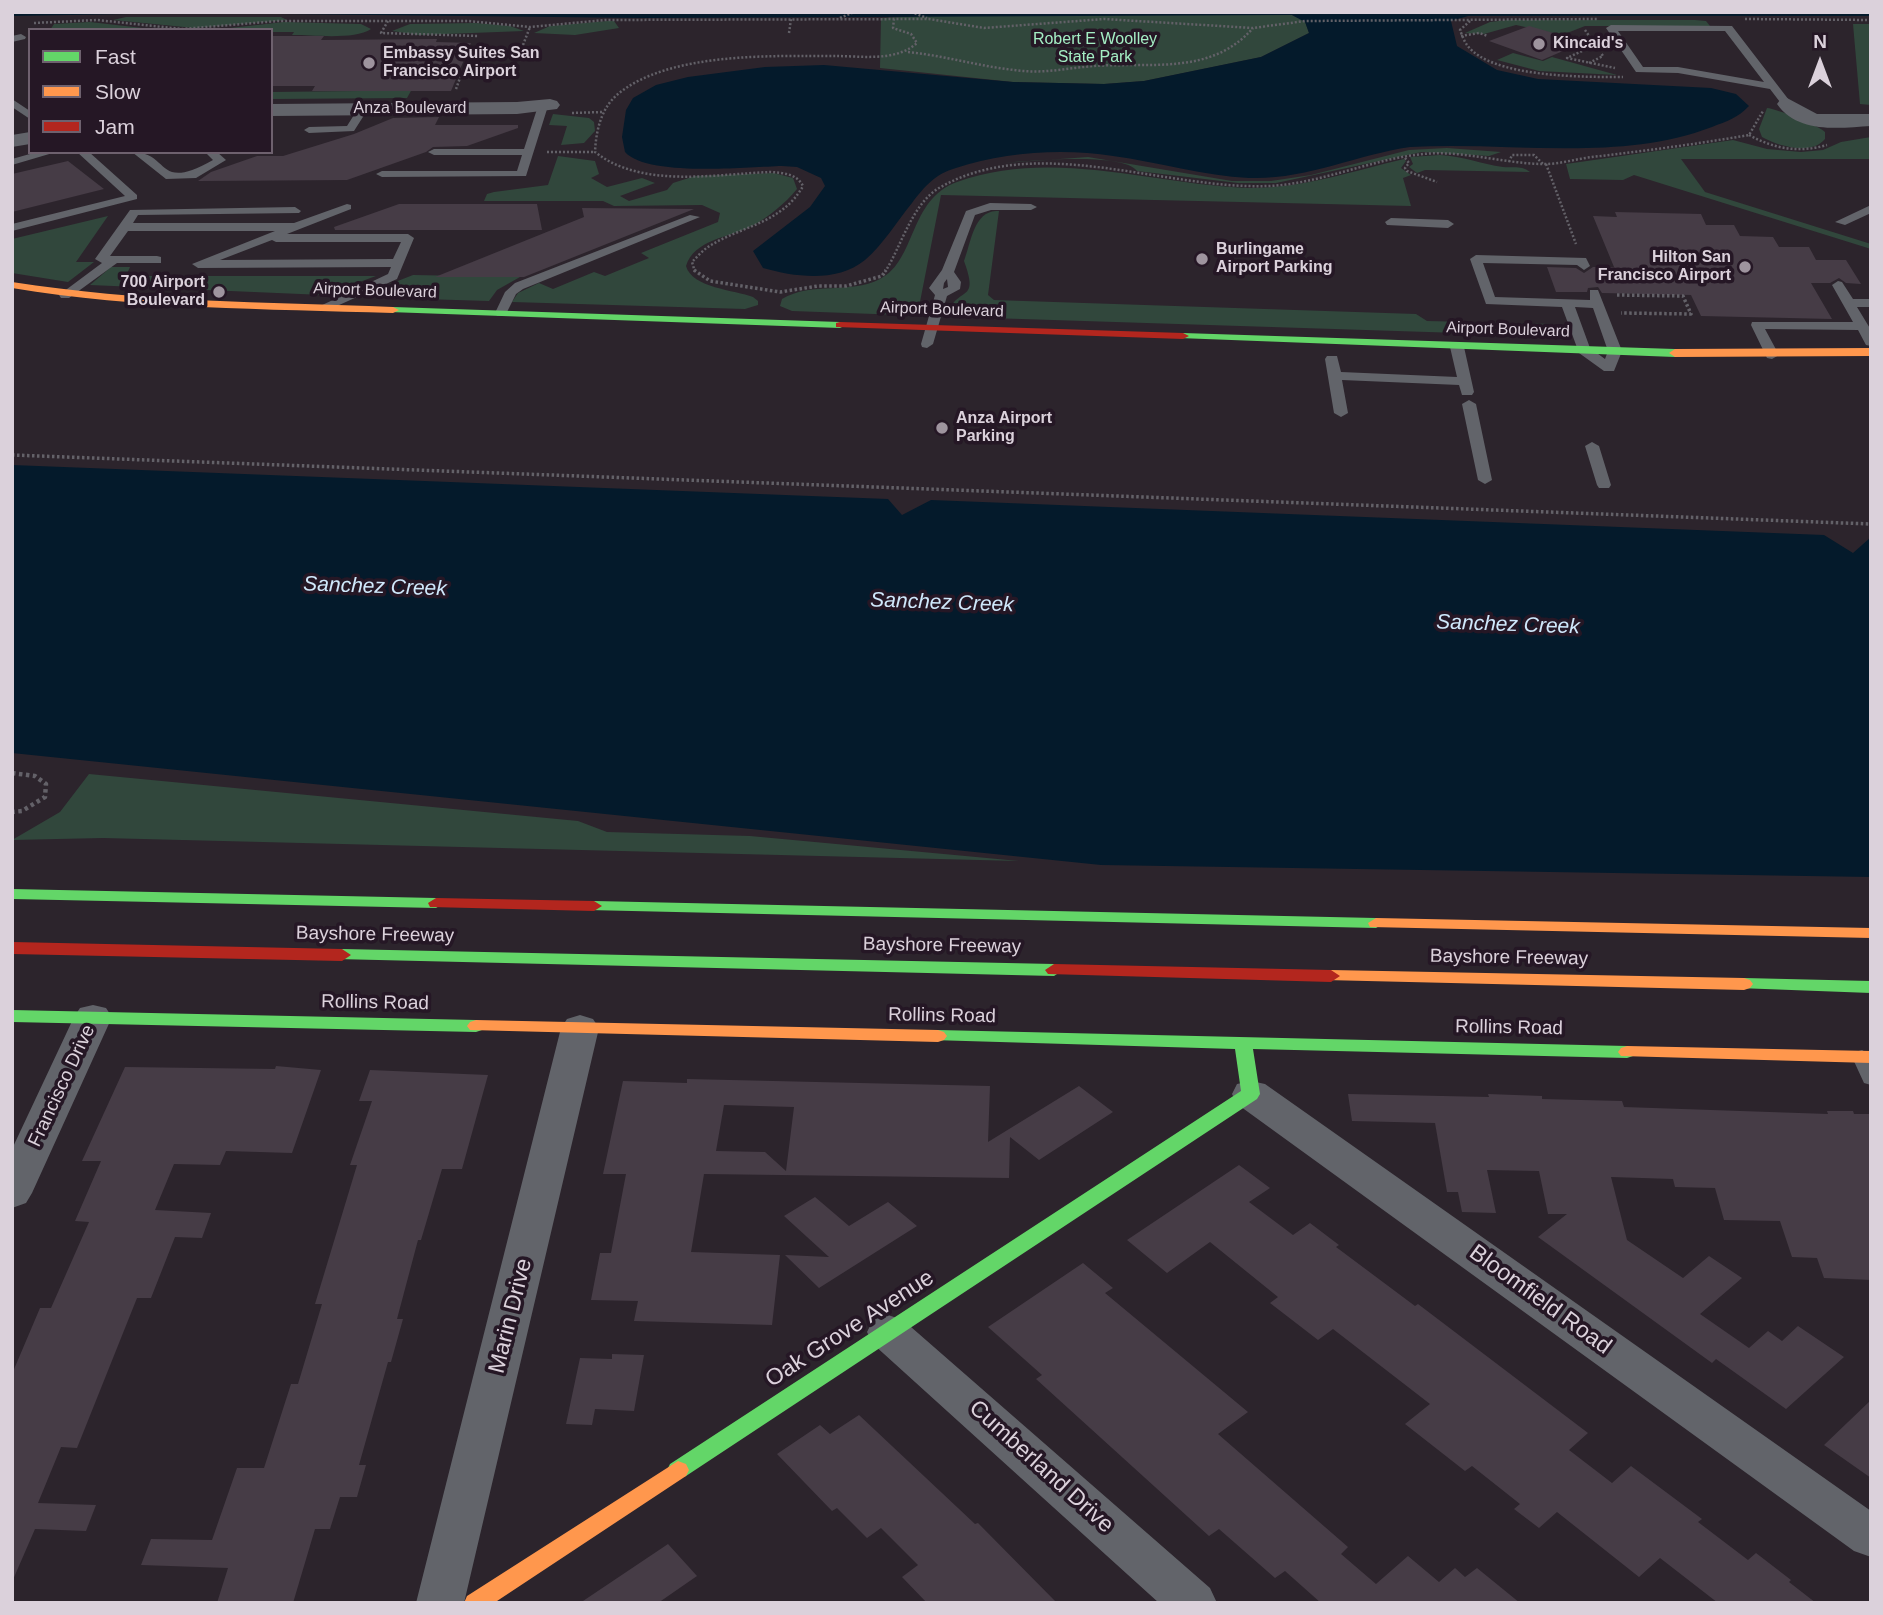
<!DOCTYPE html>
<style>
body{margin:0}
#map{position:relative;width:1883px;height:1615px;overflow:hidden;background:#2c242c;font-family:Arial,sans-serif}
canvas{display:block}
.frame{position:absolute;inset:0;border:14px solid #dbd1db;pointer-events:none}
.legend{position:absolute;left:28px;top:28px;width:245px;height:126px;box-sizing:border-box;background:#251725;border:2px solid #6e616e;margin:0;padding:9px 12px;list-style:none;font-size:21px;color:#dbd1db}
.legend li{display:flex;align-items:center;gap:14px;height:35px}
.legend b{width:35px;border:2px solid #6e616e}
.north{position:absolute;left:1785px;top:28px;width:70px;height:70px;-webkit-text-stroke:5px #251725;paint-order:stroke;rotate:0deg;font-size:19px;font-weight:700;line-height:28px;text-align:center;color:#dbd1db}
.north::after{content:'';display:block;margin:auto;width:24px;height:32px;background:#dbd1db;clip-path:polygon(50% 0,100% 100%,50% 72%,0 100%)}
</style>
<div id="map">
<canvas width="1883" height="1615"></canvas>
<div class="frame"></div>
<ul class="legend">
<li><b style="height:9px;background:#63d668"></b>Fast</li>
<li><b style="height:9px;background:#ff974d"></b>Slow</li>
<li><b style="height:9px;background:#b3261e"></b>Jam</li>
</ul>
<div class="north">N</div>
</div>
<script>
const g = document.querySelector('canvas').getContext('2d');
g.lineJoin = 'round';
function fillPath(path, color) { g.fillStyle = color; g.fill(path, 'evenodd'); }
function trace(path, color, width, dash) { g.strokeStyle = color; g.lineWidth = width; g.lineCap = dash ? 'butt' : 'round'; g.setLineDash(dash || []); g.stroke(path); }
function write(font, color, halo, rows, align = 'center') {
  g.font = font + ' Arial,sans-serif'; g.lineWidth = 7; g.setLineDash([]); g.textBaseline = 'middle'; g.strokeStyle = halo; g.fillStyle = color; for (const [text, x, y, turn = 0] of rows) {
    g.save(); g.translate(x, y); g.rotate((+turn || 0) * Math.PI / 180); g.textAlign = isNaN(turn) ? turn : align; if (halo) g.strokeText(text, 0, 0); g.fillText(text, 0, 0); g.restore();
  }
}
fillPath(new Path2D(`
 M946,15H1292L1305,21L1309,33L1261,57L1144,81L1104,84L1013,82L880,68L881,18Z
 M126,17H281L287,20L194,28L113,20Z
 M1507,20H1695L1706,21L1710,26H1585L1562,35L1516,25L1484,34L1465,33L1490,22Z
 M607,21H614L619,28L575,35L534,33L550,26Z
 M90,22L160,30H50L54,24Z
 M284,22L361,24L371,29C355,40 314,35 292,35L294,32H271V30H212Z
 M476,23L510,26L524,31L419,35L392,31L410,24Z
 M1853,24H1871V105L1860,104Z
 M1513,53L1543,61L1552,57L1617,75L1539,71L1497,60Z
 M362,89H412L407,98L271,99V92L360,91Z
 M1767,108C1777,109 1818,125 1825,132V139C1811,156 1778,146 1762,137L1759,129Z
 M553,114L589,118L594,122L595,131L584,143L561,145L567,126L549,125Z
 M1871,137V159H1681L1705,192L1871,244V249L1634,175L1623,180L1570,179L1566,164L1733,140L1767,149L1801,152L1823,150L1841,142Z
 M1447,148L1501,152L1489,156L1422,152L1276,183H1238L1137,171C1122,152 1029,161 1004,163L1088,157L1232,181H1271L1311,175L1409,150Z
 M1440,155C1463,156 1481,164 1503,167C1513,168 1522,165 1530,172L1425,170L1417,173L1409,167L1413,164L1410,157Z
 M558,156L595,161L599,174L591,178L607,187L642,178L655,183L620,196L629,201L667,190L673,183L695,176L774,173L793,178L797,189C786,203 766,219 750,227C729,237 694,240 686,266C692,288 735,290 753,297L758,301V305L745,309L512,302L518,293L539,283L553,289L594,272L605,276L649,258L641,253L718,222L720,213L702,205L614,206L603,201H484L487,194L494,192L548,185Z
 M1404,159L1406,161L1401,168L1411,175L1403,178L1411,206L941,195L918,312L902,315L792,311L780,306L782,299C812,281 849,295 880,279C917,260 908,200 957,182C1052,148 1151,184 1247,188C1300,189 1353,171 1404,159Z
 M996,211H999L988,295L994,300L1416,314L1427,321L1554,324L1553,336L990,318L976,313L974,307L970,306L964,310L948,311C961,286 979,302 964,261C971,242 974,212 996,211Z
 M108,216L76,262H94L68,282L12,273V239Z
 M111,267H130L126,276H376L324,295L90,285Z
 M413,275L520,277L497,290L489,301L357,297Z
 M89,774L578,821L607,832L750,836L1019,861L103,838L12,840L60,812Z`), '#31473c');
fillPath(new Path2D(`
 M12,12H1871V16H1468L1451,21L1457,46L1497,70L1538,79L1711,88L1736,94L1749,106C1738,118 1727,121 1712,127C1617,163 1510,141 1410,147C1356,155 1305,180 1249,178C1204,176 1158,162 1113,156C1063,148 1004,152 956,168C935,174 925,186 912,203C897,221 883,245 865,260C837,283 795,277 763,268L753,251L810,207L825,186L821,178L797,167L782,166C747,167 647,177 625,152L622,137L626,110L633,98L656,85L688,77L765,67L824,65L1013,82L1104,84L1144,81L1261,57L1309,33L1305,22L1292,15L646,18L189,13L12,16Z
 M12,465L888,499L902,515L931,500L1824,535L1853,553L1871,537V877L1101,865L12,753Z`), '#041a2b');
fillPath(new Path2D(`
 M1529,26L1578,40L1584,42L1542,60L1489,41Z
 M271,36H324L321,40L437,39L436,42L471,43L451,91H312L315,86H271Z
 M439,117L435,125H518V128L467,146L433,147L426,152L347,180L198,181L211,172L257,156H283L354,134L393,118Z
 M68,161L104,189L12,212V174Z
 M399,204H537L542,230H335L334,227Z
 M582,208L694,209L524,277H435L584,217Z
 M1615,212L1701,214L1706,225H1734L1740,236L1773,237L1779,247H1809L1816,260H1846L1861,284L1846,283L1839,278L1830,283H1811L1832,319L1701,316L1691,295L1602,293L1598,287L1588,288L1587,292H1556L1547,267L1576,268L1584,273L1593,267H1614L1593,216L1617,217Z
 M276,1066L321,1070L292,1153L226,1151L220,1165L174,1164L155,1210L211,1213L202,1238L175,1237L151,1298H137L77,1448L61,1447L38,1503L96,1505L86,1531L35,1529L12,1582V1374L40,1308H51L89,1222L75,1221L101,1161H82L125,1067L275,1069Z
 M370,1070L488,1075L462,1169H442L421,1240H418L397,1319H403L391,1362H388L359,1465H366L357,1497H340L330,1529H315L293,1603H217L228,1568L141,1565L151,1539L212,1540L237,1468H264L291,1384H298L322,1304H315L357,1165H350L372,1101H359Z
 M687,1079L990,1086L988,1142L1079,1086L1113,1112L1039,1160L1010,1137L1009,1178L704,1174L691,1252L780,1255L772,1325L634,1321L638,1301L591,1300L600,1253H611L626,1174H603L623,1081L687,1083ZM724,1105L794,1107L786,1171L765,1152L716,1151Z
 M1348,1094L1489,1097L1488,1094L1542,1096V1099L1622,1101L1624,1107L1828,1114L1827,1111H1853L1854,1114H1871V1280L1824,1278L1817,1258L1792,1257L1780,1221L1724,1220L1715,1188L1675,1187L1673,1179L1611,1177L1627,1240L1683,1278L1709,1256L1742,1278L1700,1314L1749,1348L1768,1331L1782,1341L1798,1326L1844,1357L1786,1409L1716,1359L1712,1363L1538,1237L1567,1214H1548L1539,1171L1487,1170L1496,1213L1462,1212L1458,1192H1447L1435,1123L1352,1121Z
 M1239,1165L1270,1188L1249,1202L1293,1235L1310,1223L1339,1245L1336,1247L1415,1306L1418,1304L1588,1433L1569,1450L1612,1483L1631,1466L1702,1519L1698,1522L1748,1560L1756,1553L1791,1580L1789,1582L1816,1603H1718L1660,1558L1639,1577L1557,1512L1539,1528L1514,1509L1520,1504L1472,1466L1465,1471L1405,1424L1430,1404L1333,1329L1318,1340L1270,1303L1278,1297L1210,1242L1167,1273L1127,1240Z
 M815,1197L849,1226L888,1202L917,1226L819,1288L785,1255L829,1257L784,1216Z
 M1083,1263L1113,1288L1105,1293L1248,1412L1218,1434L1348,1547L1341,1554L1376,1584L1408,1556L1439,1582L1455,1568L1465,1577L1477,1568L1520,1603H1321L1285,1571L1275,1578L1219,1529L1209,1536L1036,1379L1042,1375L988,1327Z
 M612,1354L644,1355L634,1411L595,1409L592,1425L566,1424L580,1358L612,1359Z
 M1871,1400V1478L1824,1445Z
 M859,1415L975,1524L978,1523L1057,1603H927L902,1577L918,1565L881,1528L867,1538L837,1508L832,1511L777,1454L820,1425L830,1434Z
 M668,1544L697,1576L658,1603H580Z`), '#463c46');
trace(new Path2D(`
 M911,12L927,18
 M840,18L854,12
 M1745,19L1871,20
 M388,21L381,33L478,36
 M1470,21L1460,30C1462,35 1464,41 1467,45C1491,78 1585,77 1623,77
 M34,23L97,20L182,29L278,21H468L530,27L605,20L929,19L984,28L1104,19L1253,28L1305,21L1597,19
 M1585,30L1592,40
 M789,33L791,19
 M1461,36L1479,33L1488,36
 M523,45L530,27
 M1582,51L1567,58L1615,68
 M908,52C947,56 985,68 1024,71C1047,73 1070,68 1093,66C1150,62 1211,76 1253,28
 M1589,63L1603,56L1601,53
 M456,89L461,75L468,72
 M572,113L603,112
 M1749,135C1774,149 1799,153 1827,145
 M547,152H595
 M1405,158L1409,163L1405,168L1407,171L1437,182
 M1509,162L1512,155H1534L1543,164
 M1546,164L1576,244
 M695,272L692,262C697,257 702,251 708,247C740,226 782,224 803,186C797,174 784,173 771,172C715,174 642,189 595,152C596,131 601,108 618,94C669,52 772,56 835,56C861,56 896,62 917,43L911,34L893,28L894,19
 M885,272C901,247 912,204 939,188C1036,132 1164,190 1268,186C1321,184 1371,159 1423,154C1464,150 1504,164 1545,164C1560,164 1576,159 1592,157C1644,151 1697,144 1749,135L1763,111`), '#636168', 2.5, [2, 2]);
trace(new Path2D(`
 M694,270L710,281L780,292L818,286H846L882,276L886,270
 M1617,295L1683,296L1691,314L1621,313
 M12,455L1871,524`), '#636168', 3.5, [2.5, 2.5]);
trace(new Path2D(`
 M12,773L35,776L46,784L45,797L22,811L12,812`), '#636168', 4.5, [3.5, 3.5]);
fillPath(new Path2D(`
 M1611,25L1732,26L1792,104L1783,106L1770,89L1678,73L1636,72L1606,28ZM1618,31H1725L1764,82L1678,67H1643Z
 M21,34L26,37L25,39L12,42V36Z
 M12,99L30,111V119L12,107Z
 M543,103L548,106L526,176L382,177L376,174L382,171H517L522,155H434L428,152L434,149H524L538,106Z
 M363,106L368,109L354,131L309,133L304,130L309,127L347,126L359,107Z
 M37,152H56L12,165V159Z
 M77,152H89L137,195V199L12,231V224L125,196Z
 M132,152C171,152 155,193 213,160L205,152H217L226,160L196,178L166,179Z
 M990,203L1031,204L1037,207L1031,210H991L975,215L954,272L961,282L960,289L947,296L933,344L927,348L922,347L921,344L935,295L929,288L942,270L966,211ZM947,279L948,287L943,289L944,283Z
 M347,204L351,205V209L287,234H408L414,238L397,279L328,310L324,311L318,307L388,274L391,267L198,268L192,264L275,231H128L110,256H157L161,257V263H117L69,298H61L59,295L102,263L95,259L130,210L295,207L301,211L299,213L138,215L133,223H294ZM272,240L276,242H401L393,259L220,260Z
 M1871,205V213L1845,225L1835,222Z
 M690,215L700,217L523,289L516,294L505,316H497L495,313L505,292L515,283Z
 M1391,218L1448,220L1454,224L1448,228L1387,225L1385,222Z
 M1476,255L1586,258L1590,266L1584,270L1577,265L1483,263L1495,297L1590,300V290H1598L1622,351L1614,371H1604L1579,353L1562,307L1486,304L1470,259ZM1575,307L1593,308L1608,351L1605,359L1590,348Z
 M1838,281L1842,282L1853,299H1871V307H1857L1871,330V346L1866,345L1858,330L1765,329L1779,355L1772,359L1767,358L1751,325L1752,322H1853L1832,285Z
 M1457,343L1464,347L1474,392L1472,395H1462L1459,385L1342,380L1348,413L1341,417L1334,413L1325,359L1327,356H1337L1341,372L1457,377L1450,347Z
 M1469,400L1476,404L1492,480L1485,484L1478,480L1462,404Z
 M1592,442L1599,446L1611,485L1609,488H1599L1597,485L1585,446Z
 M1862,1050L1871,1055V1085L1864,1083L1852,1057L1855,1052Z`), '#62646a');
fillPath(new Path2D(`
 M1787,98L1817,114H1871V126C1839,128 1798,134 1777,104L1780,100Z
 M550,99L557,101L560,105L557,109L517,114L271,116V104L517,102Z
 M30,132V144L12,147V135Z
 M93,1005L106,1008L112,1017L32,1193L26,1203L12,1208V1149L74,1017L80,1008Z
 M580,1015L593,1019L599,1028L464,1603H416L561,1028L567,1019Z
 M1251,1081L1265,1084L1871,1511V1557L1854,1551L1237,1104L1232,1094L1237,1084Z
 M888,1315L903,1320L1210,1588L1217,1603H1159L873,1344L867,1332L873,1320Z`), '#62646a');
fillPath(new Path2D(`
 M393,307L840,322L846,325L840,328L389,312V308Z
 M1183,333L1675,349L1681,353L1675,357L1179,338L1177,336Z
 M12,889L436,898L444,903L436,908L12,899Z
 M594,901L1376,918L1384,923L1376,928L588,910L586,906L588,902Z
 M342,949L1054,964L1063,970L1054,976L336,959L333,955L336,951Z
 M1744,978L1871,981V993L1738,988L1735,984L1738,980Z
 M12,1010L476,1020L482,1022L485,1026L482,1030L476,1032L12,1022Z
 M938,1030L1627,1046L1633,1048L1636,1052L1633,1056L1627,1058L1253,1049L1260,1094L1257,1099L686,1476L678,1479L670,1476L667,1470L670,1464L1241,1091L1235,1049L932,1040L929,1036L932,1032Z`), '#63d668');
fillPath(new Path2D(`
 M12,282C139,302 265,302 393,307L399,310L393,313C265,309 139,309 12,288Z
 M1871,348V356L1675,357L1669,353L1675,349Z
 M1376,918L1871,928V938L1370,927L1368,923Z
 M1331,970L1744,978L1750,980L1753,984L1750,988L1744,990L1325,980L1322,976Z
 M476,1020L938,1030L944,1032L947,1036L944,1040L938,1042L470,1030L467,1026L470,1022Z
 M1627,1046L1871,1051V1063L1621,1056L1618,1052L1621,1048Z
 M678,1461L686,1464L689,1470L686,1476L494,1603H464L467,1596Z`), '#ff974d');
fillPath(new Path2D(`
 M840,322L1183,333L1189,336L1183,339L836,327V323Z
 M436,898L594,901L602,906L594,911L430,907L428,903Z
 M12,942L342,949L351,955L342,961L12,954Z
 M1054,964L1331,970L1340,976L1331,982L1048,974L1045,970Z`), '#b3261e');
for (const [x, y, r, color] of [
 [1539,44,7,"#9e949e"],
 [369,63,7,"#9e949e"],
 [1202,259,7,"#9e949e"],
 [1745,267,7,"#9e949e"],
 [219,292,7,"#9e949e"],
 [942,428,7,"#9e949e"]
]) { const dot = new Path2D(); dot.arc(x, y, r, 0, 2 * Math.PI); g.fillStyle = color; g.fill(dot); trace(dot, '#251725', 2.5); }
write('16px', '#a4eec4', '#251725', [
 ["Robert E Woolley",1095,40],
 ["State Park",1095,58]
]);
write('bold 16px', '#dbd1db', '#251725', [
 ["Kincaid's",1553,44],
 ["Embassy Suites San",383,54],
 ["Francisco Airport",383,72],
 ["Burlingame",1216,250],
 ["Airport Parking",1216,268],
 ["Hilton San",1731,258,"right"],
 ["Francisco Airport",1731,276,"right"],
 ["700 Airport",205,283,"right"],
 ["Boulevard",205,301,"right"],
 ["Anza Airport",956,419],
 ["Parking",956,437]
], 'left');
write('16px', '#dbd1db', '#251725', [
 ["Anza Boulevard",410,109],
 ["Airport Boulevard",375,291,2],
 ["Airport Boulevard",942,310,2],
 ["Airport Boulevard",1508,330,2]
]);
write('19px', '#dbd1db', '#251725', [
 ["Bayshore Freeway",375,935,1],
 ["Bayshore Freeway",942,946,1],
 ["Bayshore Freeway",1509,958,1],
 ["Rollins Road",375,1003,1],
 ["Rollins Road",942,1016,1],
 ["Rollins Road",1509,1028,1],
 ["Francisco Drive",62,1086,-65]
]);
write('italic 21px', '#cfe8fb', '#251725', [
 ["Sanchez Creek",375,587,2],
 ["Sanchez Creek",942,603,2],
 ["Sanchez Creek",1508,625,2]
]);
write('23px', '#dbd1db', '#251725', [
 ["Bloomfield Road",1540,1300,36],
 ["Marin Drive",511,1316,-76],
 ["Oak Grove Avenue",850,1329,-33],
 ["Cumberland Drive",1041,1467,42]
]);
</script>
